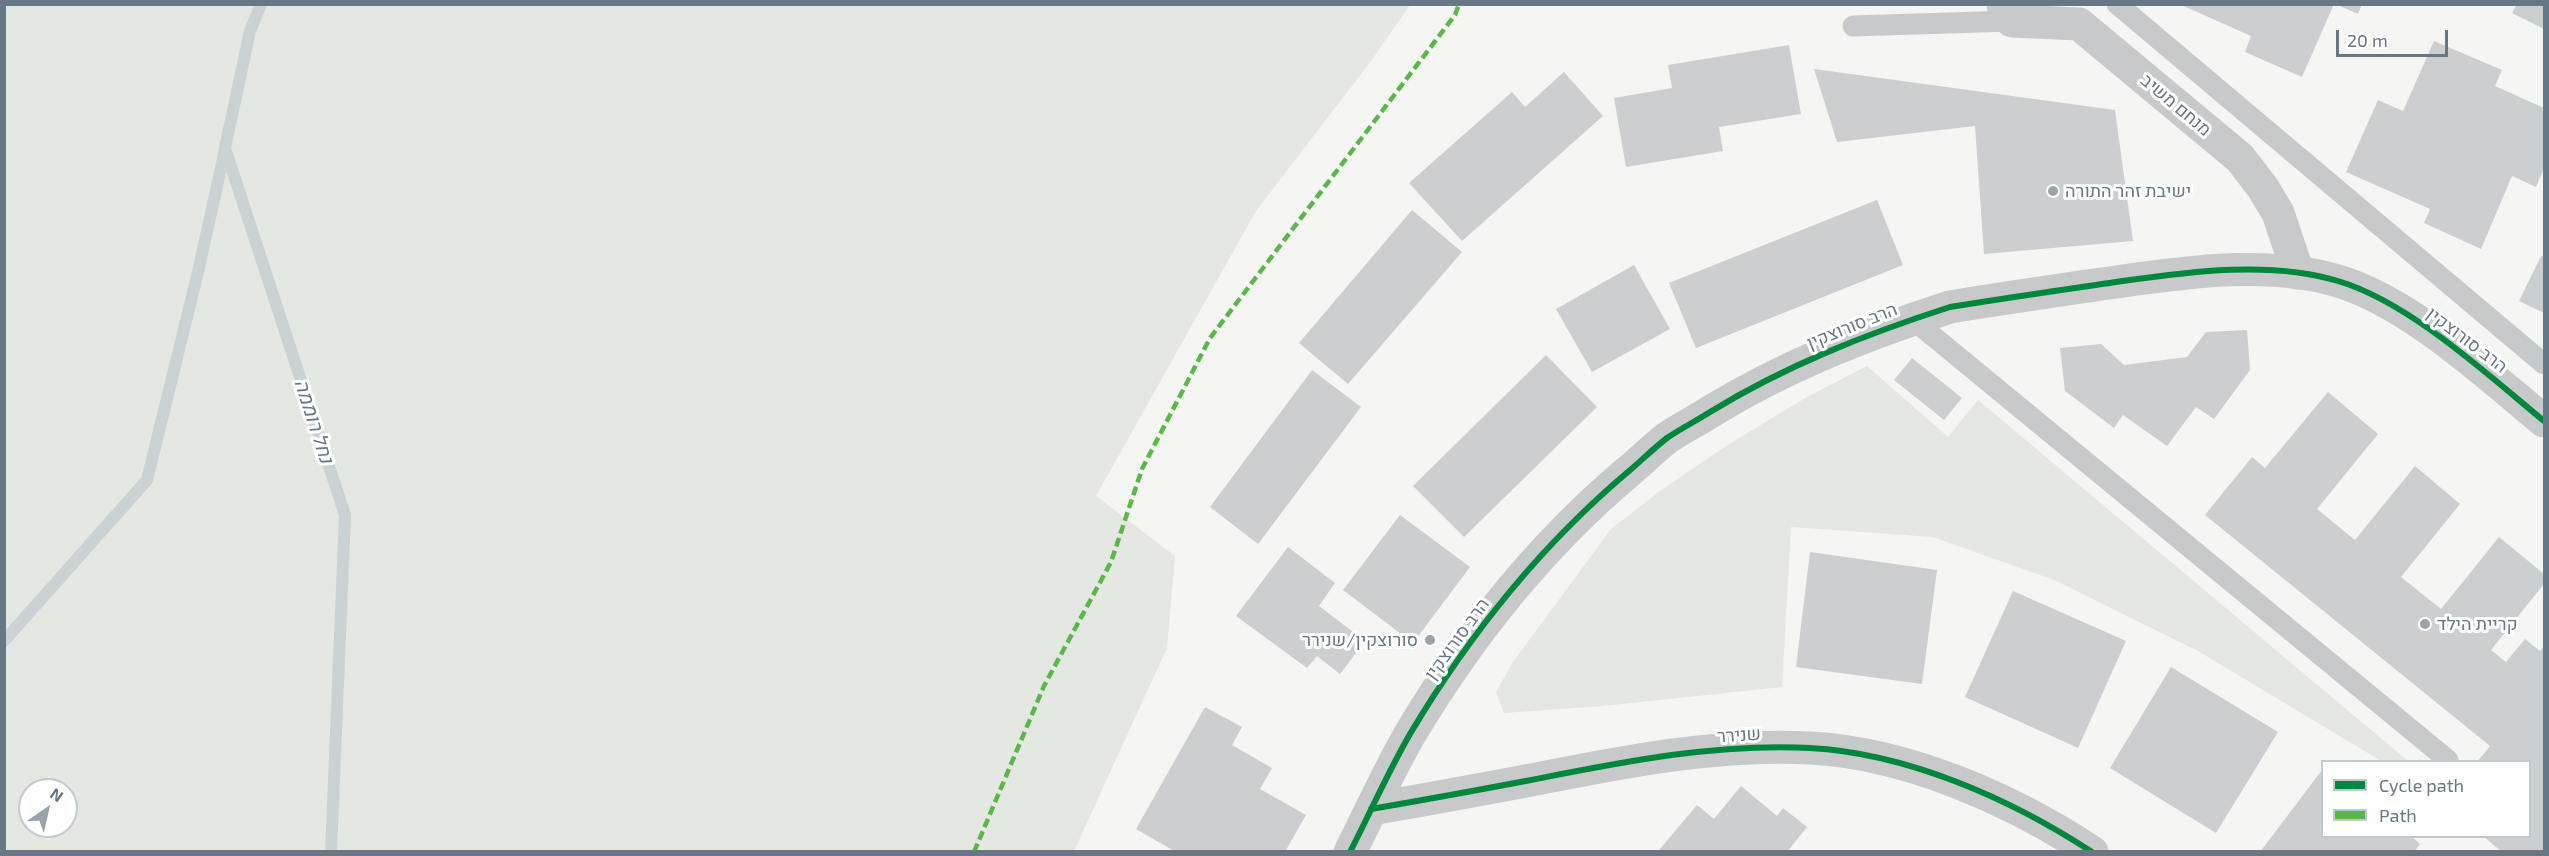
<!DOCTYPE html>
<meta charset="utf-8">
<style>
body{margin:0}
#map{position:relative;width:2549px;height:856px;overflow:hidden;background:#f5f5f4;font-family:"Exo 2",sans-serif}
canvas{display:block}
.frame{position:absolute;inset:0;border:6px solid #677783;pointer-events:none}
.legend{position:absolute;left:2321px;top:760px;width:210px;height:78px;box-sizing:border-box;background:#fff;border:2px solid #c2c9cd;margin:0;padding:8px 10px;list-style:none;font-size:18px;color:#677783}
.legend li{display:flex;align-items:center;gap:12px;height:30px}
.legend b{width:30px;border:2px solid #c2c9cd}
.north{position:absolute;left:18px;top:778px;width:60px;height:60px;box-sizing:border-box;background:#fff;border:2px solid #c2c9cd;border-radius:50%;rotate:34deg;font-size:16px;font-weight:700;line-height:24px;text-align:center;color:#677783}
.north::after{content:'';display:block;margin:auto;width:21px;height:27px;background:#99a3ab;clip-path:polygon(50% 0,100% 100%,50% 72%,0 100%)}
.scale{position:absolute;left:2336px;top:30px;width:112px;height:27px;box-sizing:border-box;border:3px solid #677783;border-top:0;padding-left:8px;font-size:18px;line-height:21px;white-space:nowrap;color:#677783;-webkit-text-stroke:4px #fff;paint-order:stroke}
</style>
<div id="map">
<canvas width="2549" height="856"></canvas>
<div class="frame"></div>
<ul class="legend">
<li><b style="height:8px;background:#00873e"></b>Cycle path</li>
<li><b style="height:8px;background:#58b947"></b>Path</li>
</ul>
<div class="north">N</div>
<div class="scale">20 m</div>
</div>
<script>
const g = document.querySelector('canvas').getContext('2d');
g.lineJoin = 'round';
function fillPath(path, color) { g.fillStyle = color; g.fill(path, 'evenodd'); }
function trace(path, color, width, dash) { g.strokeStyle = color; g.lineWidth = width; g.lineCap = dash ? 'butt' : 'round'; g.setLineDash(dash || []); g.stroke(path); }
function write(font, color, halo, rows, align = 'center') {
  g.font = font + ' "Exo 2",Heebo,sans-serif'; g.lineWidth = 6; g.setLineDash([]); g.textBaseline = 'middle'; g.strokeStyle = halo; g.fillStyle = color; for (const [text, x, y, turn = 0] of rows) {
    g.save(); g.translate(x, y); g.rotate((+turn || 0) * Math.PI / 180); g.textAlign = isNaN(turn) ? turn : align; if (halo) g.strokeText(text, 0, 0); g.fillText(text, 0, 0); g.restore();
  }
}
fillPath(new Path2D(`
 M5,4H1410V5L1371,61L1256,211L1096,496L1175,556L1167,648L1074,851L5,852ZM30,790H66V826H30Z
 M1867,366L1948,437L1978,400L2408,761H2381L2198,651L2054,580L1933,537L1791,527L1782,687L1603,706L1504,713L1496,692L1513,662L1611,529L1660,491L1726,446L1807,397Z`), '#e4e7e2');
trace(new Path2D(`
 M261,4L250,31L225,148L345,515L331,852
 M4,641L147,480L198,272L225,150`), '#cad2d4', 12);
fillPath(new Path2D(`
 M2179,4H2334L2302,77L2245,52L2251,36Z
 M2335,4H2362L2358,14Z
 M2517,4H2544V29L2512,13Z
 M2434,41L2502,70L2495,86L2544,108V168L2536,187L2512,176L2481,249L2424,223L2430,209L2346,172L2378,100L2403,111Z
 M1789,45L1801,114L1719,127L1723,151L1626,167L1614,98L1672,88L1668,65Z
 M1814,69L2115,110L2133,241L1984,254L1975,126L1837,142Z
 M1564,72L1603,116L1462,241L1409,183L1512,92L1525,107Z
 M1877,200L1903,265L1696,348L1669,283Z
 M1412,210L1462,252L1348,384L1299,343Z
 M2541,256L2544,257V313L2519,301Z
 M1634,265L1670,329L1592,372L1556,309Z
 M2247,330L2250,370L2214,419L2196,407L2167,446L2123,415L2114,428L2065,391L2060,348L2101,344L2124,365L2187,357L2206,332Z
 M1546,355L1597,407L1464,537L1413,486Z
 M1912,358L1962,398L1944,420L1894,380Z
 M1312,370L1361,407L1258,544L1210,507Z
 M2328,392L2378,434L2317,509L2355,540L2415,466L2460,504L2401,577L2441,609L2499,537L2544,574V584L2491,650L2506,662L2525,639L2540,651L2544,646V852H2502L2483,836H2530V762H2477L2490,746L2205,515L2252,457L2265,468Z
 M1400,515L1470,567L1413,643L1343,590Z
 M1288,547L1335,583L1319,606L1365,641L1340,674L1317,656L1307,668L1236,616Z
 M1810,552L1937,570L1922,684L1796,667Z
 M2013,591L2126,641L2078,748L1965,697Z
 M2171,667L2278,732L2216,833L2110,768Z
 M1205,707L1242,727L1232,745L1272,768L1260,789L1306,815L1285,852H1176L1136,829Z
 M2322,770V836H2411L2420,844L2414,852H2260Z
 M1741,786L1777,816L1783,808L1807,827L1787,852L1659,850L1697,805L1714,819Z`), '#cccecf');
trace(new Path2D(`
 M2117,4L2544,364
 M1853,26L2012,21
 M1911,318L2448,760`), '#c8c9ca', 21);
trace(new Path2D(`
 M2003,4L2005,15L2012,21L2079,24L2240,158L2263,188L2278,213L2298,273
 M1371,809C1424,800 1478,790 1531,780C1622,762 1716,743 1810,748C1907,753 2011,799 2092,852`), '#c8c9ca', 33);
trace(new Path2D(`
 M1350,852C1370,813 1388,772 1410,734C1469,635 1541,545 1629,471C1642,460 1654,448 1667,438C1680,429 1696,421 1710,412C1785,366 1866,334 1950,307C2005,298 2061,290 2116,282C2187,272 2269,260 2338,281C2409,302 2487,374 2544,421`), '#c8c9ca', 33);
trace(new Path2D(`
 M974,852L1044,686L1111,562L1142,469L1210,338L1455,15L1459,4`), '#58b947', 4.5, [9, 4.5]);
trace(new Path2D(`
 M1371,809C1424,800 1478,790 1531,780C1622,762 1716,743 1810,748C1907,753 2011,799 2092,852
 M1350,852C1370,813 1388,772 1410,734C1469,635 1541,545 1629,471C1642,460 1654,448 1667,438C1680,429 1696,421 1710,412C1785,366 1866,334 1950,307C2005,298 2061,290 2116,282C2187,272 2269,260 2338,281C2409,302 2487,374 2544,421`), '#00873e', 6);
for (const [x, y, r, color] of [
 [2053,191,6,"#99a3ab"],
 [2425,624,6,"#99a3ab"],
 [1430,640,6,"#99a3ab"]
]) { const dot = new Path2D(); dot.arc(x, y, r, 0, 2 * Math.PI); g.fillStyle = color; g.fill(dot); trace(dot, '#fff', 2); }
write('18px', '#677783', '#fff', [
 ["מנחם משיב",2176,105,40],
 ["הרב סורוצקין",1852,326,-22],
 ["הרב סורוצקין",2467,340,37],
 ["הרב סורוצקין",1457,639,-54],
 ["שנירר",1739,735,-4]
]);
write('18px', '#677783', '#fff', [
 ["ישיבת זהר התורה",2065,191],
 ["קריית הילד",2437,624],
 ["סורוצקין/שנירר",1418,640,"right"]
], 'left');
write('italic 20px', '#63787f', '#fff', [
 ["נחל רוממה",314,421,72]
]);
</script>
